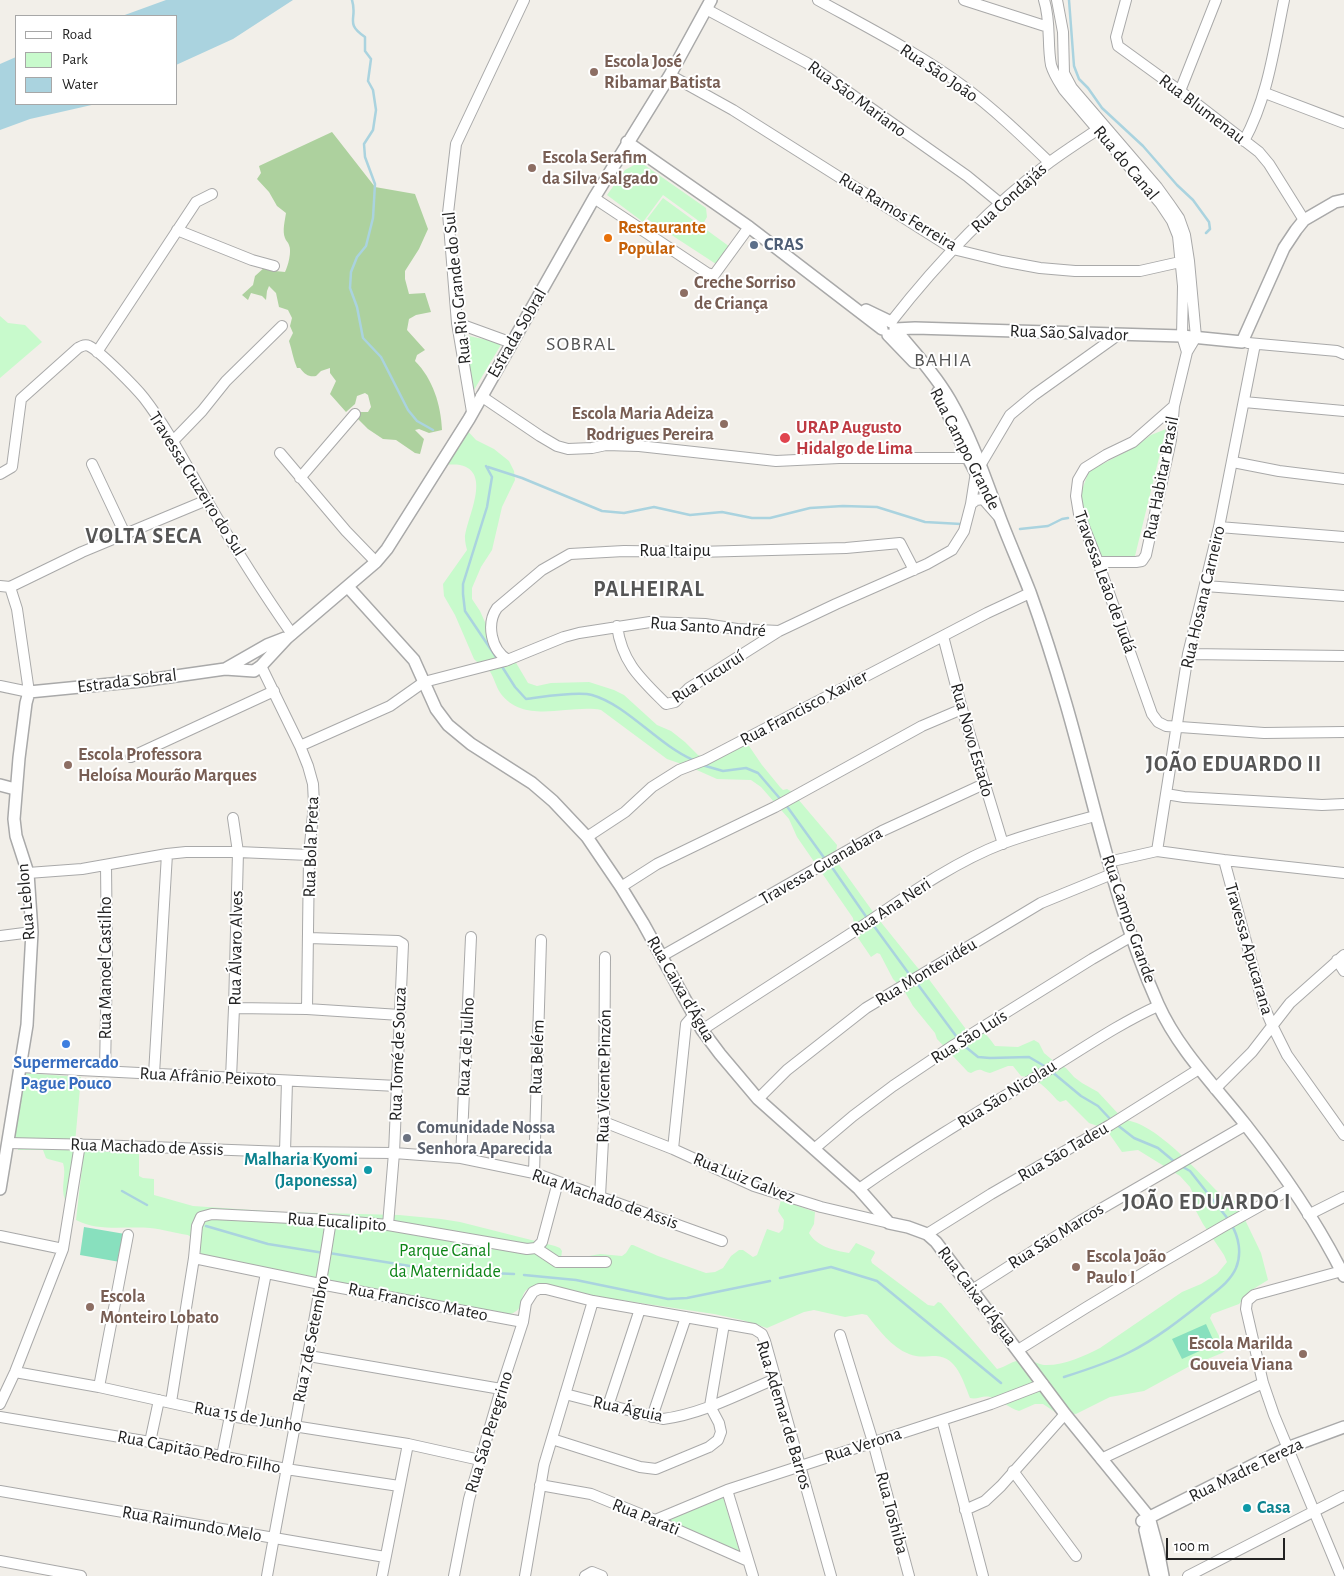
<!DOCTYPE html>
<meta charset="utf-8">
<style>
body{margin:0}
#map{position:relative;width:1344px;height:1576px;overflow:hidden;background:#f2efe9;font-family:"Alegreya Sans",sans-serif}
canvas{display:block}
.legend{position:absolute;left:15px;top:15px;width:162px;height:90px;box-sizing:border-box;background:#fff;border:1px solid #a7a7a7;margin:0;padding:6px 9px;list-style:none;font-size:15px;color:#222}
.legend li{display:flex;align-items:center;gap:10px;height:25px}
.legend b{width:25px;border:1px solid #a7a7a7}
.scale{position:absolute;left:1166px;top:1538px;width:119px;height:22px;box-sizing:border-box;border:2px solid #222;border-top:0;padding-left:6px;font-size:15px;line-height:18px;white-space:nowrap;color:#222;-webkit-text-stroke:4px #fff;paint-order:stroke}
</style>
<div id="map">
<canvas width="1344" height="1576"></canvas>
<ul class="legend">
<li><b style="height:6px;background:#fff"></b>Road</li>
<li><b style="height:14px;background:#c8facc"></b>Park</li>
<li><b style="height:14px;background:#aad3df"></b>Water</li>
</ul>
<div class="scale">100 m</div>
</div>
<script>
const g = document.querySelector('canvas').getContext('2d');
g.lineJoin = 'round';
function fillPath(path, color) { g.fillStyle = color; g.fill(path, 'evenodd'); }
function trace(path, color, width, dash) { g.strokeStyle = color; g.lineWidth = width; g.lineCap = dash ? 'butt' : 'round'; g.setLineDash(dash || []); g.stroke(path); }
function write(font, color, halo, rows, align = 'center') {
  g.font = font + ' "Alegreya Sans",sans-serif'; g.lineWidth = 4; g.setLineDash([]); g.textBaseline = 'middle'; g.strokeStyle = halo; g.fillStyle = color; for (const [text, x, y, turn = 0] of rows) {
    g.save(); g.translate(x, y); g.rotate((+turn || 0) * Math.PI / 180); g.textAlign = isNaN(turn) ? turn : align; if (halo) g.strokeText(text, 0, 0); g.fillText(text, 0, 0); g.restore();
  }
}
fillPath(new Path2D(`
 M332,132L375,187L415,194L428,229L419,249L405,271V279L409,294L425,293L431,312L416,315L409,319L407,330L425,350L417,355L415,361C433,379 441,405 442,430L429,433L419,429L415,430L424,439L420,454L415,453L396,440L383,439L368,429L356,417L359,412H368L371,407L368,395L365,393L357,396L355,404L346,412L330,394L336,381L330,373V368L321,371L316,376C309,377 305,375 300,368H297C293,359 292,350 289,341L293,333L290,326L292,318L288,310L279,307L276,293L269,286L267,291L266,300L262,296L251,293L248,300L242,295L253,285L255,276L265,267L275,271L285,272C288,266 292,251 289,245C288,242 286,241 285,238C282,231 285,220 286,213L277,206L269,192L257,179L261,173L259,166Z`), '#add19e');
fillPath(new Path2D(`
 M636,164H643L706,208L707,217L703,224L663,195L643,222L607,195L625,170Z
 M663,198L730,247L716,264L647,219Z
 M0,316L8,323L25,325L42,342L0,378Z
 M464,335L502,343L471,395Z
 M463,426L476,440L494,449L509,461L514,471L515,480L502,507L492,550L481,567L472,588V599L480,611L493,640L515,661L528,683L537,686L551,683L589,682L614,690L624,695L657,725L671,731L685,742L698,755L715,760L746,744L749,746L762,765L780,787L783,790L787,789L792,792L837,845L835,859L876,916L917,967L928,978L968,1032C985,1031 985,1032 995,1046L1018,1047L1034,1040L1039,1043L1044,1053L1056,1063L1066,1068L1074,1077L1082,1083L1098,1092L1124,1120C1157,1122 1203,1178 1226,1200L1236,1201L1261,1253L1268,1280L1250,1291L1239,1304L1212,1314L1210,1318L1225,1348V1351L1222,1353L1188,1367L1144,1391L1110,1397L1076,1414L1055,1412L1043,1404H1035L1019,1411C1009,1408 1001,1400 990,1397C983,1395 977,1400 970,1398C963,1381 957,1357 936,1356C926,1356 919,1358 909,1354C891,1347 879,1330 867,1315L862,1314L845,1317L814,1310L804,1312L767,1328L742,1320L714,1314L533,1287C515,1291 529,1309 510,1314L344,1285L203,1256C197,1250 195,1240 188,1235C175,1233 162,1229 150,1228C125,1226 99,1232 76,1220L84,1150L139,1154V1176L143,1178L154,1179V1195L193,1206L281,1212L399,1215L441,1219L460,1222L555,1246L560,1248L562,1251L561,1258L573,1259L600,1254L622,1256L626,1253L631,1245H633L658,1256L706,1273L715,1272L723,1268L731,1256L739,1250H743L753,1257L757,1255L767,1229L779,1233L783,1229L784,1220L778,1211L781,1200L815,1212L814,1224L809,1233C816,1246 835,1251 849,1253L856,1243L874,1251L875,1253L871,1260L872,1263L928,1305L934,1306L938,1302L941,1303L997,1369C1006,1367 1013,1360 1022,1360C1029,1359 1037,1364 1044,1365C1063,1366 1084,1356 1100,1348L1182,1292L1201,1284L1217,1274L1227,1262L1224,1255L1203,1224L1196,1211L1193,1201L1194,1196L1190,1187L1180,1176L1138,1150L1122,1152L1106,1129L1089,1123L1066,1100L1060,1102L1057,1100C1046,1088 1038,1078 1021,1076L1013,1066H1008L990,1073C980,1071 982,1067 971,1073L968,1072L937,1039L935,1033L913,1006L905,992L893,979L880,954L877,953L871,957L856,935L853,918L797,837L789,819L761,787L751,780L717,779L690,767L667,759L601,710C569,704 525,725 501,694C495,686 494,674 486,667C482,663 477,663 474,659L455,615L444,596L443,584L467,550C466,546 465,542 465,538C466,519 493,472 460,465C454,464 446,465 440,465Z
 M1166,429L1135,556L1131,559L1103,557L1098,551L1083,509L1080,495L1089,471L1135,447L1151,435Z
 M22,1073L81,1077L75,1143L42,1139L15,1138Z
 M18,1147H44L74,1151L65,1200C60,1186 67,1175 63,1163L48,1159L46,1158L43,1150H18Z
 M723,1497L740,1553L666,1520Z`), '#c8facc');
fillPath(new Path2D(`
 M84,1227L125,1234L120,1262L80,1255Z
 M1206,1324L1215,1344L1182,1359L1172,1339Z`), '#88e0be');
fillPath(new Path2D(`
 M166,0H293L233,39L176,65V16H122Z
 M16,57V104H96L30,119L0,130V64Z`), '#aad3df');
trace(new Path2D(`
 M352,0C358,19 344,23 365,37V51L371,59L368,81L373,90L376,110L373,130L364,144L365,157L375,184L373,218L366,246L357,257L351,272L350,288L357,307L363,338L381,357L408,410L417,421L433,430
 M1069,0L1074,66L1079,79L1088,88L1102,108L1143,146L1177,185L1193,200L1209,222L1210,229L1206,233
 M486,466L492,477L487,507L463,584V594L465,611L498,660
 M488,467L522,478L602,511L624,513L654,507L690,515L722,512L752,518H770L810,508L843,506L877,507L925,522L961,524
 M1020,529L1048,526L1062,519L1068,518
 M501,665L515,687L526,699C543,697 577,691 592,695C627,705 657,744 693,760
 M702,765L723,771L746,768L758,773L782,801
 M786,805L825,859
 M829,863L867,918
 M871,922L912,978
 M916,982L959,1040
 M962,1044L978,1057L990,1058L1029,1057L1046,1067
 M1051,1071L1081,1096L1098,1106L1112,1121
 M1116,1124L1134,1138L1158,1148L1176,1163
 M1181,1166L1190,1171L1228,1219
 M122,1191L147,1205
 M206,1226L268,1244L324,1253
 M329,1253L441,1271L514,1274
 M524,1275L576,1280L668,1299L687,1298L770,1281
 M780,1278L831,1267L877,1281L1001,1383
 M1064,1377C1086,1370 1108,1363 1128,1353C1156,1339 1180,1320 1204,1301C1216,1291 1230,1282 1236,1268C1242,1254 1239,1237 1231,1224`), '#aad3df', 2.5);
const minor = new Path2D(`
 M818,0C867,27 918,53 963,86C994,109 1022,136 1049,162
 M964,0L1048,27
 M1044,0C1051,21 1047,44 1051,65C1054,75 1059,82 1064,90L1160,203L1172,221L1178,236L1183,286L1182,336L1187,352
 M1057,0L1063,32L1064,73L1072,88L1157,187L1170,205L1179,218L1185,235L1189,261L1196,337L1187,352L1174,406L1171,440L1146,555L1142,561L1136,562H1098
 M1126,0L1116,37L1118,46L1180,91L1259,152L1269,164L1304,220
 M706,9L807,63L967,176L1000,203
 M670,75L733,110L953,249L1002,261L1040,268L1075,271H1140L1180,262
 M1180,91L1216,0
 M1265,93L1344,123
 M1244,141C1268,97 1274,48 1284,0
 M594,198L707,273L714,275L749,227
 M177,230L252,260L274,266
 M891,322C937,263 990,207 1050,162C1065,151 1082,140 1097,130
 M457,323L512,343
 M1248,343L1337,351L1344,354
 M97,352L196,202L212,194
 M481,396L540,436L557,446L568,449L592,448L606,445L639,446L776,461L839,458H968
 M1244,402L1344,411
 M1174,406L1133,442L1106,455L1085,468L1078,480L1076,496L1079,514L1098,562L1152,714L1158,722L1166,726L1264,733L1344,732
 M472,412L457,323L448,213L456,144L524,0
 M173,441L202,411L226,381L282,326
 M280,453L346,531L376,562
 M1233,462L1279,471L1344,479
 M92,464L125,534
 M981,464L1010,415L1034,395L1118,335
 M0,474L12,467L21,399L78,348C82,346 85,344 89,346C100,351 136,388 144,398C168,429 186,465 206,499C233,545 261,590 292,634
 M300,478L355,414
 M971,504L976,500L983,499L998,516
 M1219,527L1344,537
 M0,586L10,587L82,552L207,500
 M1205,586L1344,596
 M617,626C622,663 641,679 666,704L675,702L689,688L779,631L836,604L927,564L952,550L964,531L971,504L976,472
 M943,636L962,709L1003,844
 M1188,654L1344,656
 M508,660C491,650 486,624 497,608L542,570L570,554L624,551L697,552L846,548L900,543L914,570
 M261,666L300,746L308,766L313,784L314,804L309,855L307,1009
 M0,686L29,692L17,609L10,587
 M300,746L390,706L424,682L505,661L564,637L579,633L650,622L705,624L737,629L779,631
 M131,757L274,691
 M1166,794L1184,797L1322,805L1344,804
 M587,837L625,812L652,787L679,770L705,760L987,613L1030,593
 M1157,851L1188,654L1219,527L1255,344
 M1224,860L1263,1004L1273,1027L1287,1055L1344,1135
 M1108,862L1157,851L1224,860L1344,873
 M28,873L82,869L167,854L186,852H238L309,855
 M621,887L657,864L775,807L922,726L962,709
 M0,936L32,932
 M309,938L398,941L403,944L394,1153L388,1225
 M662,956L882,831L984,784
 M1337,960L1344,971
 M234,1008L307,1009L400,1015
 M702,1030C755,995 810,960 864,925C908,895 954,862 1004,843C1034,832 1065,824 1095,816
 M20,1067L397,1086
 M105,1071L107,959L106,865
 M154,1074L167,854
 M231,1078L234,1008L238,852L233,818
 M1215,1089L1252,1052L1290,1003L1344,955
 M758,1099L787,1070L866,1008L1041,903L1112,874
 M604,1122L673,1149L754,1186L821,1207L889,1223
 M8,1143L97,1145L285,1152L394,1153L461,1158L534,1173L722,1241
 M673,1149L686,1024L693,1016
 M814,1149L853,1116L893,1086L954,1045L1092,959L1132,936
 M285,1152L287,1081
 M461,1158L471,937
 M534,1173L541,940
 M859,1189C918,1147 981,1110 1043,1073C1081,1050 1118,1024 1158,1006
 M600,1196L604,1122L605,957
 M1308,1215L1344,1197
 M927,1234L991,1194L1110,1125L1199,1069
 M0,1236L63,1249
 M536,1248L557,1262H606
 M536,1248L542,1242L558,1182
 M194,1258L320,1284L523,1322
 M972,1290L1080,1221L1246,1125
 M840,1335L873,1442L909,1576
 M1018,1350C1108,1293 1199,1239 1292,1188
 M309,1356L501,1389
 M15,1372L99,1387L230,1416L408,1444L480,1460
 M99,1387L128,1235
 M565,1394L663,1419C702,1414 739,1394 775,1379
 M171,1402L194,1258L197,1226L201,1217L212,1214L331,1220L388,1225L527,1249L536,1248
 M0,1404L15,1372L63,1249L80,1144
 M608,1406L640,1309
 M0,1417L150,1442L286,1469L399,1486
 M238,1417L266,1273
 M652,1417L686,1317
 M942,1420L983,1576
 M552,1439L640,1467L656,1469L709,1447L718,1440L721,1432L719,1423L710,1406L724,1324
 M150,1442L159,1400
 M222,1456L230,1416
 M1101,1459L1263,1383
 M1013,1471L1076,1556
 M540,1485L591,1494L655,1520L748,1561
 M727,1490L753,1576
 M0,1491L385,1557
 M965,1510L985,1501L1001,1486L1065,1414
 M655,1520L727,1490L991,1404L1043,1384
 M0,1561L81,1576
 M267,1576C288,1457 313,1339 331,1220
 M382,1576L408,1444
 M454,1576L469,1499L501,1389L523,1322L526,1303L533,1292L539,1289H546L593,1301L754,1329L762,1334L765,1341L831,1576
 M525,1576L544,1465L593,1301
 M585,1576L592,1572L602,1576
 M1188,1576L1344,1496
 M1341,1576L1274,1415L1263,1383L1246,1309L1247,1301L1254,1295L1342,1271`);
const tertiary = new Path2D(`
 M627,142L749,227L882,329
 M866,310L891,322
 M895,329C914,352 935,374 950,400C973,440 986,481 1002,523C1011,546 1021,569 1030,592C1043,628 1055,666 1066,704C1095,804 1115,908 1158,1004C1178,1049 1215,1086 1245,1124C1282,1171 1317,1222 1344,1276
 M895,329L915,328L1182,336L1242,342L1284,248L1296,230L1304,220L1335,202L1344,200
 M888,335L914,362
 M938,392L968,458L985,490
 M348,587L414,660L436,709L448,725L471,744L532,783L553,801L587,837L621,887L643,923L702,1030L720,1054L758,1099L859,1189L889,1223L908,1227L927,1234L936,1242L1065,1414L1149,1517L1158,1550L1163,1576
 M225,669L267,645L285,638
 M0,785L15,789
 M0,1189L27,1025L29,986L32,932L28,873L16,836L14,819L19,758L26,703L29,692L141,681L225,669L254,671L261,666L287,638L376,562L387,549L469,419L594,198L670,75L711,0
 M1142,1521L1287,1448L1344,1427
 M1145,1530L1155,1573`);
trace(minor, '#a9a9a9', 12);
trace(tertiary, '#a9a9a9', 14);
trace(minor, '#fff', 10);
trace(tertiary, '#fff', 11);
for (const [x, y, r, color] of [
 [594,72,5,"#8d6e63"],
 [532,168,5,"#8d6e63"],
 [608,238,5,"#e8710a"],
 [754,245,5,"#5c6f8a"],
 [684,293,5,"#8d6e63"],
 [724,424,5,"#8d6e63"],
 [785,438,6,"#e0444e"],
 [68,765,5,"#8d6e63"],
 [66,1044,5,"#3f7fe0"],
 [407,1138,5,"#6b7280"],
 [368,1170,5,"#0f9aa8"],
 [1076,1267,5,"#8d6e63"],
 [90,1307,5,"#8d6e63"],
 [1303,1354,5,"#8d6e63"],
 [1247,1508,5,"#0f9aa8"]
]) { const dot = new Path2D(); dot.arc(x, y, r, 0, 2 * Math.PI); g.fillStyle = color; g.fill(dot); trace(dot, '#fff', 2); }
write('bold 18px', '#785e54', '#fff', [
 ["Escola José",604,62],
 ["Ribamar Batista",604,83],
 ["Escola Serafim",542,158],
 ["da Silva Salgado",542,179],
 ["Creche Sorriso",694,283],
 ["de Criança",694,304],
 ["Escola Maria Adeiza",714,414,"right"],
 ["Rodrigues Pereira",714,435,"right"],
 ["Escola Professora",78,755],
 ["Heloísa Mourão Marques",78,776],
 ["Escola João",1086,1257],
 ["Paulo I",1086,1278],
 ["Escola",100,1297],
 ["Monteiro Lobato",100,1318],
 ["Escola Marilda",1293,1344,"right"],
 ["Gouveia Viana",1293,1365,"right"]
], 'left');
write('18px', '#222', '#fff', [
 ["Rua São João",939,73,34],
 ["Rua São Mariano",857,99,36],
 ["Rua Blumenau",1202,109,37],
 ["Rua do Canal",1126,163,50],
 ["Rua Condajás",1009,198,-42],
 ["Rua Ramos Ferreira",898,212,31],
 ["Rua Rio Grande do Sul",457,288,-96],
 ["Estrada Sobral",517,333,-60],
 ["Rua São Salvador",1069,333,2],
 ["Rua Campo Grande",965,449,63],
 ["Rua Habitar Brasil",1161,478,-79],
 ["Travessa Cruzeiro do Sul",197,484,58],
 ["Rua Itaipu",675,551],
 ["Travessa Leão de Judá",1105,582,70],
 ["Rua Hosana Carneiro",1203,597,-77],
 ["Rua Santo André",708,627,4],
 ["Rua Tucuruí",708,677,-33],
 ["Estrada Sobral",127,681,-7],
 ["Rua Francisco Xavier",804,708,-28],
 ["Rua Novo Estado",972,740,74],
 ["Rua Bola Preta",311,847,-88],
 ["Travessa Guanabara",821,866,-30],
 ["Rua Leblon",26,902,-95],
 ["Rua Ana Neri",891,907,-33],
 ["Rua Campo Grande",1129,919,71],
 ["Rua Álvaro Alves",236,948,-89],
 ["Travessa Apucarana",1249,949,74],
 ["Rua Manoel Castilho",106,968,-90],
 ["Rua Montevidéu",926,972,-31],
 ["Rua Caixa d'Água",681,989,60],
 ["Rua São Luís",969,1037,-32],
 ["Rua 4 de Julho",466,1047,-87],
 ["Rua Tomé de Souza",398,1054,-88],
 ["Rua Belém",537,1057,-88],
 ["Rua Vicente Pinzón",604,1076,-89],
 ["Rua Afrânio Peixoto",208,1077,3],
 ["Rua São Nicolau",1007,1094,-32],
 ["Rua Machado de Assis",147,1147,2],
 ["Rua São Tadeu",1063,1152,-30],
 ["Rua Luiz Galvez",744,1178,22],
 ["Rua Machado de Assis",605,1199,19],
 ["Rua Eucalipito",337,1222,4],
 ["Rua São Marcos",1056,1236,-32],
 ["Rua Caixa d'Água",977,1296,53],
 ["Rua Francisco Mateo",418,1302,11],
 ["Rua 7 de Setembro",311,1339,-79],
 ["Rua Águia",628,1409,12],
 ["Rua Ademar de Barros",784,1415,73],
 ["Rua 15 de Junho",248,1417,10],
 ["Rua São Peregrino",489,1432,-73],
 ["Rua Verona",863,1445,-18],
 ["Rua Capitão Pedro Filho",199,1452,11],
 ["Rua Madre Tereza",1246,1470,-26],
 ["Rua Toshiba",892,1513,75],
 ["Rua Parati",646,1517,22],
 ["Rua Raimundo Melo",192,1524,10]
]);
write('bold 18px', '#c56008', '#fff', [
 ["Restaurante",618,228],
 ["Popular",618,249]
], 'left');
write('bold 18px', '#4e5e75', '#fff', [
 ["CRAS",764,245]
], 'left');
write('bold 18px', '#be3a42', '#fff', [
 ["URAP Augusto",796,428],
 ["Hidalgo de Lima",796,449]
], 'left');
write('bold 18px', '#366cbe', '#fff', [
 ["Supermercado",66,1063],
 ["Pague Pouco",66,1084]
]);
write('bold 18px', '#5b616d', '#fff', [
 ["Comunidade Nossa",417,1128],
 ["Senhora Aparecida",417,1149]
], 'left');
write('bold 18px', '#0d838f', '#fff', [
 ["Malharia Kyomi",358,1160],
 ["(Japonessa)",358,1181],
 ["Casa",1257,1508,"left"]
], 'right');
write('18px', '#0c8416', '#fff', [
 ["Parque Canal",445,1251],
 ["da Maternidade",445,1272]
]);
g.letterSpacing = '1px';
write('20px', '#555', '#fff', [
 ["SOBRAL",581,344],
 ["BAHIA",943,360]
]);
g.letterSpacing = '0px';
g.letterSpacing = '1px';
write('bold 22px', '#555', '#fff', [
 ["VOLTA SECA",144,536],
 ["PALHEIRAL",649,589],
 ["JOÃO EDUARDO II",1234,764],
 ["JOÃO EDUARDO I",1207,1202]
]);
g.letterSpacing = '0px';
</script>
